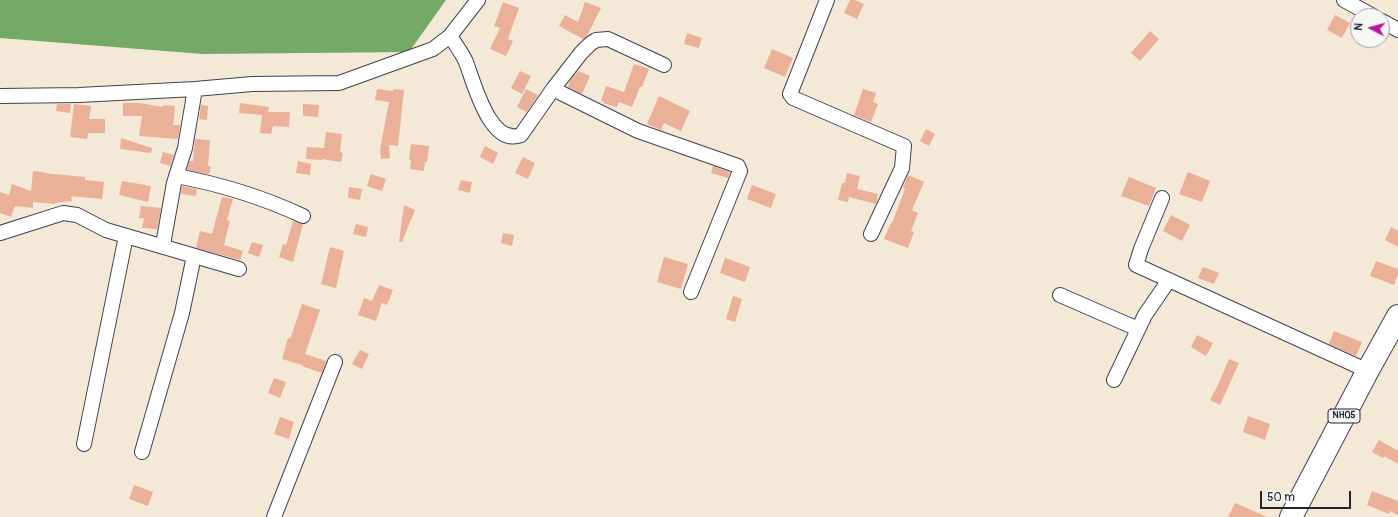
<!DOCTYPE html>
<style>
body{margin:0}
#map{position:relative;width:1398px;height:517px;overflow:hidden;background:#f4e8d7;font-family:Pangolin,sans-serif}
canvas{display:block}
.north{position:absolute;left:1350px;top:8px;width:40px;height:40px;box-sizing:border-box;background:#f6f6f2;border:1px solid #a1a1a9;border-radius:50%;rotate:276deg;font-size:11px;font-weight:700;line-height:16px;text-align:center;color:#22223b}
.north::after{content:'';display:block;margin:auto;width:14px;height:18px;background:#b5179e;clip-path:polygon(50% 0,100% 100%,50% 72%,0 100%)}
.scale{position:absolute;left:1260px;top:491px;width:91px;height:18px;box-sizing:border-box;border:2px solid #22223b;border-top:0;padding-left:5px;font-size:12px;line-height:14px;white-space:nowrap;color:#22223b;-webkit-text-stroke:3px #f6f6f2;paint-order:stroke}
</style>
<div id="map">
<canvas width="1398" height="517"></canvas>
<div class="north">N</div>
<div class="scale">50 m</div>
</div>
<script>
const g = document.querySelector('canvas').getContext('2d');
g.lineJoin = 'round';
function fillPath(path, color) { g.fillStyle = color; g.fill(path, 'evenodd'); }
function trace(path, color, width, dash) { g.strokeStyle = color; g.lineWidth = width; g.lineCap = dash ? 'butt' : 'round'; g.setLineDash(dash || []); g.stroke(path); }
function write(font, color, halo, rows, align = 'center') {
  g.font = font + ' Pangolin,sans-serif'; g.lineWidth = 3; g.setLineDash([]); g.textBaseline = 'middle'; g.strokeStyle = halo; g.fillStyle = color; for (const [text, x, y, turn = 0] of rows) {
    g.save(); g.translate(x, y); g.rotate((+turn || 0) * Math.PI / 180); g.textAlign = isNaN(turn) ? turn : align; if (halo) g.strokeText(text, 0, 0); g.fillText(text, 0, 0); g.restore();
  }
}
fillPath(new Path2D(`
 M0,0H446L409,52L203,54L0,38Z`), '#74a966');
fillPath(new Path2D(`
 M850,0H855L864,4L857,19L844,13Z
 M503,2L519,8L508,39L513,41L506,56L490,49L500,28L494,26Z
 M585,2L601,8L587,36L583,39L559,26L565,15L578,22Z
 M1335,15L1350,23L1342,38L1327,30Z
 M1150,31L1159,39L1140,61L1131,53Z
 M687,33L702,38L699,48L684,44Z
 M772,49L793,58L785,77L764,68Z
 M634,64L649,69L642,87H640L632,107L619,102L617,107L603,103L604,101H601L606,86L624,92Z
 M520,71L531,76L522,94L511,88Z
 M578,71L590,76L582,94L568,87L571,79Z
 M377,89L393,91L394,89L404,90L398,146L389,145L390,158L381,159L380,149L389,102L375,100Z
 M526,89L538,95L527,112L517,107Z
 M863,89L876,93L873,102L878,104L871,122L854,115Z
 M659,96L690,111L681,131L664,123L661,130L647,124Z
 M123,103H140L163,107V105L175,106L173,125H180L178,139L139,136L142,116H123Z
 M240,103L269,107L268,112H290L289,127L273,126L271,134L260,133L262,115L239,113Z
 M57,104H71L70,113L56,111Z
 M74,104L91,106L89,119H105V133H88L87,139L70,137Z
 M303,104L319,105L318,117L303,116Z
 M201,105L208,106L207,120L199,119Z
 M926,129L935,134L929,146L920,141Z
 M326,132L342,134L340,152L343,153L341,162L322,159V160L306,159L307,147L324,148Z
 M121,138L152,148L151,153L120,149Z
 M195,139L210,140L208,166L211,167L209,174L187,170L190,161H193Z
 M411,144L429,146L427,162H425L424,171L410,169L411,160H409Z
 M485,146L498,153L493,164L480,157Z
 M163,152L174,155L170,166L160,163Z
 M523,157L535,163L528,179L515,173Z
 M298,161L311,164L310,175L296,173Z
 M713,166L730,172L728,178L711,173Z
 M33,171L44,172V173L85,177V180L104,182L102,199L71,196L72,201L55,203V204L33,202V208L15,206L11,217L0,213V192L9,195L12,184L31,191Z
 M1188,172L1210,181L1202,202L1179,194Z
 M847,173L860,176L857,189L878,194L876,204L849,197L848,202L838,200L842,183H845Z
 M371,174L386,179L382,191L367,186Z
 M908,175L924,182L912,210L918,213L911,231L914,232L908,248L884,239L891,223H892L905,189L903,188Z
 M1129,177L1156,188L1149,206L1121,196Z
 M461,180L472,182L470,193L458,190Z
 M122,181L151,186L148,202L119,195Z
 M752,185L776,194L771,208L747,199Z
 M182,186L197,189L196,196L181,194Z
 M349,187L362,189L360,200L348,198Z
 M222,197L233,199L227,220L230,221L224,245L243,251L240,260L196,248L200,231L212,234Z
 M404,205L415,210L402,242H399Z
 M141,206L161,208L157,229L142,228L144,218H139Z
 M1171,215L1190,225L1182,241L1163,231Z
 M293,221L303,224L293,262L279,257L283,244L286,245Z
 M356,224L368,227L366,237L353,234Z
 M1391,227L1398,231V247L1385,240Z
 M503,233L514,235L512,246L501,243Z
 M252,242L263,245L259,257L248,253Z
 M330,247L344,251L336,288L321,284Z
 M664,257L688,264L681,289L657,282Z
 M725,258L750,267L745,282L720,273Z
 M1376,261L1398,269V274L1394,285L1370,276Z
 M1203,267L1219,273L1214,284L1198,278Z
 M379,285L393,290L387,305L382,303L376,321L358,315L364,298L372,301Z
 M733,296L742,299L735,322L726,319Z
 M302,304L320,310L305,354L326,361L322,373L302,366V365L282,359L288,338L290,339Z
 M1334,331L1362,342L1356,356L1329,344Z
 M1197,335L1213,343L1206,356L1191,347Z
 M360,350L369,354L362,369L352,364Z
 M1229,359L1239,363L1220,405L1210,400L1218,385Z
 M274,378L286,382L280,398L268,393Z
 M1248,416L1270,424L1265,440L1243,432Z
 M280,417L294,422L289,439L274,434Z
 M1379,440L1398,451V464L1384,456L1383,458L1372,452Z
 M134,485L153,492L148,506L129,499Z
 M1372,491L1398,501V515L1390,511L1389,514L1367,505Z
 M1235,503L1267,517H1228Z`), '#ebb098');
const minor = new Path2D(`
 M827,0L790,94L793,98L904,146L902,168L871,234
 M1344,0L1373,16
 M1382,21L1398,30
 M450,36C455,44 462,53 466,62C474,83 490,147 521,135L553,89L638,131L738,166L740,171L691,292
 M195,89L185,148L174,183L164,239V247L239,269
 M553,89L581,53L590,44L596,40L608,39L664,65
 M0,96L79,95L195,89L252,84L339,83L433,49L450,36L478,0
 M176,176C220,184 262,197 303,216
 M1162,198L1141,249L1136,265L1366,370L1367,372
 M0,233L63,213L77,215L106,230L164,247
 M1060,295L1138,329
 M1114,380L1145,315L1169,280
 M84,444L126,236
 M142,452L182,313L194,256
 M274,517L335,362`);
const primary = new Path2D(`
 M1291,517L1367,372L1398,316`);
trace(minor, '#424052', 16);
trace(primary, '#424052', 24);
trace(minor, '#fff', 14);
trace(primary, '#fff', 22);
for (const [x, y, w] of [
 [1344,416,32]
]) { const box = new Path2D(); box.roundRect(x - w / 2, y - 7, w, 14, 3); g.fillStyle = '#f6f6f2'; g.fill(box); trace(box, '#22223b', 1); }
write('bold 9px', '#22223b', null, [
 ["NH05",1344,416]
]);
</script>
